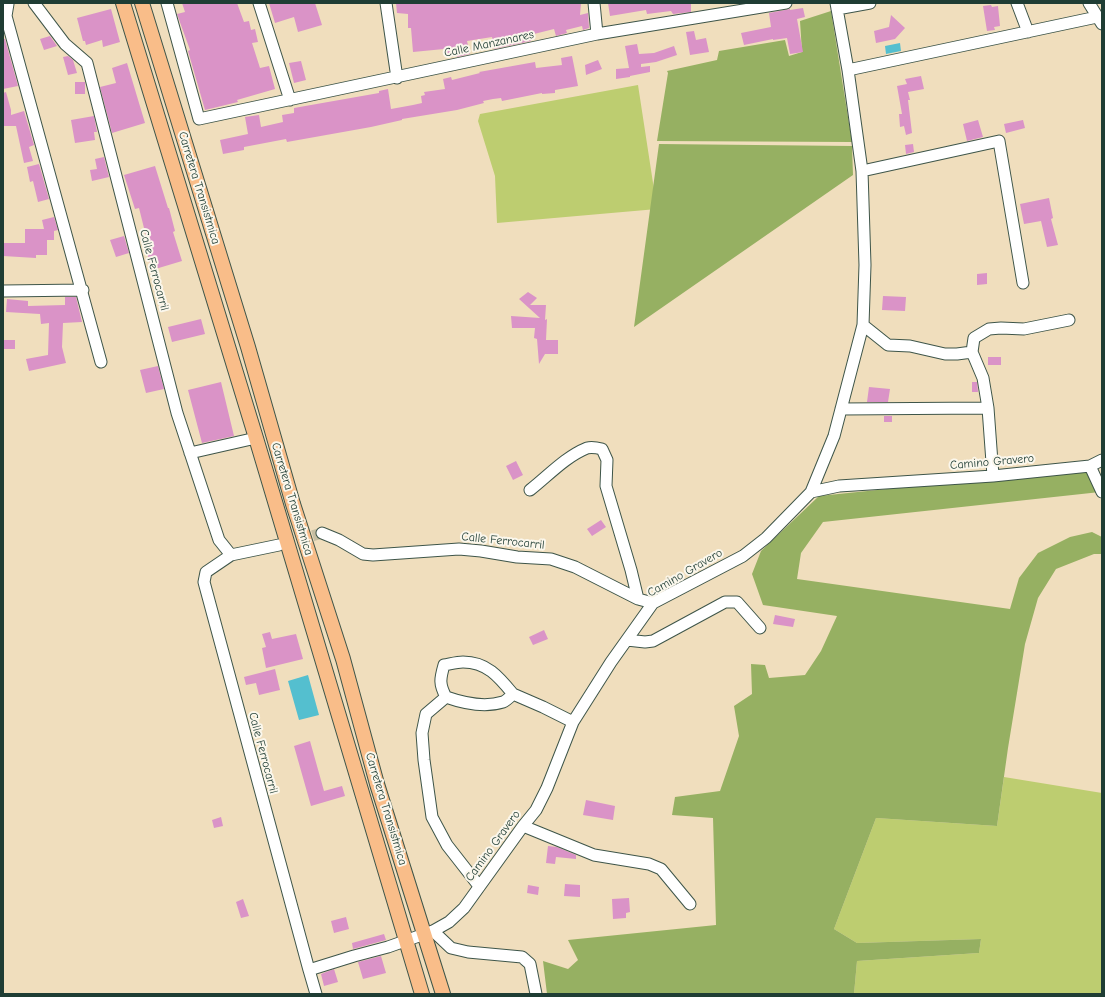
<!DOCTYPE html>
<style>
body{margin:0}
#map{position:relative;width:1105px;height:997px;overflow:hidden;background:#f0debd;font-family:"Comic Neue",sans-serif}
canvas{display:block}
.frame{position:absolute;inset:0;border:4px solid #1f3d34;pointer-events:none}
</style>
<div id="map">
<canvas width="1105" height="997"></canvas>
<div class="frame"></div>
</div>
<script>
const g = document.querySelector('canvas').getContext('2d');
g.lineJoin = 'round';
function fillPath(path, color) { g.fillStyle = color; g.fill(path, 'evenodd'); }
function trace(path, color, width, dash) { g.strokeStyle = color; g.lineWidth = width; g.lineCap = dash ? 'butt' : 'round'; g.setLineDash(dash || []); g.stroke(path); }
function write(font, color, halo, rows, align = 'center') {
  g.font = font + ' "Comic Neue",sans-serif'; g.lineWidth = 4; g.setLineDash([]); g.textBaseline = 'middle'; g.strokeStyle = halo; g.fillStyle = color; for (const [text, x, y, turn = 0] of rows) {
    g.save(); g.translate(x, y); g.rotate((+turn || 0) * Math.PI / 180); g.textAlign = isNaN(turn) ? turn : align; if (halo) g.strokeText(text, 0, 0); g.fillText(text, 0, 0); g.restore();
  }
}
fillPath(new Path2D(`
 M638,85L657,209L497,223L495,176L478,121L480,114Z
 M1004,777L1102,793V994H854L857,961L979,953L981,939L857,943L834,929L876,818L997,826Z`), '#bdcd70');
fillPath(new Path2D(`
 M831,11L852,142L657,141L668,73L667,71L717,60L719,51L785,40L789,56L802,52L800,21Z
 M659,144L852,146L853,175L634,327Z
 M1090,468L1100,492L823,522L801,553L797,579L1010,609L1019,578L1038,553L1070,537L1092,532L1102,537V554H1094L1056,569L1038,598L1025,644L1008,748L997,826L876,818L834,929L857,943L981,939L979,953L857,961L854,994H547L543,961L568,969L578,960L568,940L716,925L713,818L672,815L675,797L720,791L739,736L734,706L752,694L751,664L765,665L769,678L805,675L821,651L837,616L763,605L752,574L761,551L819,496Z`), '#96b062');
fillPath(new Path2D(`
 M900,43L901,51L886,54L885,46Z
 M308,675L319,715L299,720L288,681Z`), '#54bfcf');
fillPath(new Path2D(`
 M182,3H237L244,22L249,21L251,30L255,29L258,42L252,43L260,68L269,66L275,89L237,100L238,102L205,110L188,51L190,50L177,14L185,12Z
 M269,3H315L322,25L298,32L294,17L275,23Z
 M396,3H581L580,15L588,13L589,28L583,30L582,26L566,30L567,33L556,36L554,29L530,35L531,41L494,49L492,37L467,41L470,54L457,57L456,53L445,54L444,49L413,52L411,28H408V14L397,13Z
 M608,3H691V12L673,14L671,11L647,14L646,10L610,16Z
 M991,5L992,7L998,6L1000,26L994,27L995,30L987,31L983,6Z
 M803,8L805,17L797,19L803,52L790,54L787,38L773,40V39L744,45L741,33L771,27L769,13L790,9V10Z
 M111,9L120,42L103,47L102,40L86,45L85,41H83L77,18Z
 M891,15L905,28L895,39L876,43L874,31L889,27Z
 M694,31L696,40L706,38L709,52L690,55L686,32Z
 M50,36L57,46L44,50L40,39Z
 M3,39H5L18,86L3,89Z
 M637,44L639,54L654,53L674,46L677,55L656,62L641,64V67L650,66V72L630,76V77L616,79V69L629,68L625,46Z
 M68,56L73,60L77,73L68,75L63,57Z
 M572,56L578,86L555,90V93L542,94V93L502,101L501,98L493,99L483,101L484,103L457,110L402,119V120L371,127L287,142L286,139L244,147V150L223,154L220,140L248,134L245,117L259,115L261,127L283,122L282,115L294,113V108L379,93V91L388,89L391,109L413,105L422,103L421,96L425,95L424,92L445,89L443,79L451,77L452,80L480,73L479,72L535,62L536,68L562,65L561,58Z
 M598,60L602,69L586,75L585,65Z
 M301,61L306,80L294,83L289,63Z
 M127,63L145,123L112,133L100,87L116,83L112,68Z
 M921,76L924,89L908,92L910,100H908L912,133L906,135L904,126L900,127L899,114H902L897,86L907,84L905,79Z
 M75,82H85V94H75Z
 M6,92L11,110V115L24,111L34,145L29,147L33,161L24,163L16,126H3V93Z
 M94,116L97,132H94L95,140L75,143L71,120Z
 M978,120L983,137L967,141L963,124Z
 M1023,120L1025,128L1006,133L1004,124Z
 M913,144L914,152L906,154L905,145Z
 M104,157L109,177L92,181L90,170L97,169L95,159Z
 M39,164L49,199L38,202L33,181L30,182L27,167Z
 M155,166L168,208H169L175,231L173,232L182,261L152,270L147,253L150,252L139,208L135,209L124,175Z
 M1049,198L1053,218L1051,219L1058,245L1047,247L1041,221L1024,224L1020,204Z
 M54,217L58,230L54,231V240H47V255H36V258L3,256V243H25V229H44L42,220Z
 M124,236L129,253L116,257L110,240Z
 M987,273V284L977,285V274Z
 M528,292L537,298L530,305H546L545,320L547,319L546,340H558V354H545L539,364L537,339L534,338L535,328H512L511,316L540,318L519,299Z
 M883,296L906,297L905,311L882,310Z
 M65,297H76L82,322L63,323L62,347L66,363L29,371L26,359L48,355L49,323L41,324L40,314L6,312L7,299L28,301V306L65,305Z
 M201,319L205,334L172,342L168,327Z
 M4,340H15V349H4Z
 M988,357H1001V365H988Z
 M158,366L164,389L146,393L140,370Z
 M221,382L234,436L202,443L188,390Z
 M972,382H977L978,392H972Z
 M869,387L890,389L888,402H867Z
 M884,416H892V422H884Z
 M516,461L523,475L513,480L506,466Z
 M601,520L606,527L592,536L587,529Z
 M775,615L795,619L793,627L773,624Z
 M544,630L548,639L533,645L529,637Z
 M270,632L272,639L296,634L303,659L266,668L262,648L266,647L262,634Z
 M275,669L280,690L259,695L256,683L246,685L244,677Z
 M310,741L324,791L342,786L345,796L311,806L294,746Z
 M586,800L615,806L613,820L583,815Z
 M221,817L223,826L214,828L212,820Z
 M548,846L557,847L576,855V859L556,857L555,864L546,863Z
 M565,884L580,885V897L564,896Z
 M528,885L539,887L538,895L527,893Z
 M629,898L630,912L626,913V918L613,919L612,899Z
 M243,899L249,916L241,918L236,902Z
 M346,917L349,929L334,933L331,921Z
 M384,934L386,940L353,949L352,943Z
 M381,956L386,973L363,979L358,962Z
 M334,969L338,982L324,986L321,974Z`), '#da93c7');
trace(new Path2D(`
 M281,545L322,533`), '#c6bea2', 11, [11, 5.5]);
const minor = new Path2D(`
 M34,3L65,44L87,63L177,413L214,525L219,540L231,555
 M167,3L199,119L597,34L786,3
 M259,3L290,100
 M386,3L397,78
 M594,3L597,34
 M836,3L848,70L862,171L999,141L1023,283
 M1017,3L1028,32
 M1089,3L1102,24
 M837,9L870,3
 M6,16L101,362
 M3,22L6,16L8,4
 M848,70L1097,17
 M862,171L865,265L863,325L888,345L910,346L945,354H957L972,352L974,338L989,329L1001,328L1024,329L1069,320
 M3,291L83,290
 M972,352L983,378L988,408L993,476
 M841,409L988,408
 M190,453L256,438
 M1090,466L1102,492
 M530,490C548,476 565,457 587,448C591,447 598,448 602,449L607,460L606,486L631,570L638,599
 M811,492L834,436L863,325
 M322,533L339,540L363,554L373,555L459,549L481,551L517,557L551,559L575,567L638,599L653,603
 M279,545L231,555L206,572L204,582L309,970
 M627,640L645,642L653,641L725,602H737L760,628
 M446,697C439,684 440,679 444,665C450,664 457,662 463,662C487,662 499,677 513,694
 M523,826L594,855L649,864L661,869L690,904
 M479,886L447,845L432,817L424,760L422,733L426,714L446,697C463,703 484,708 503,702C506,701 510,697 513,694L543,707L573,722
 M433,931L451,948L468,952L522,957L530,964L536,994
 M316,994L309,970L354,956L388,947L433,931L449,922L464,908L523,826L536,810L547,788L573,722L611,662L653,603L743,556L766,538L811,492L839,486L993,476L1090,466L1102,460`);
const major = new Path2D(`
 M123,3L256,438L422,994
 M142,3L248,347L293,504L343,659L377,784L443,994`);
trace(minor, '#3e5549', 13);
trace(major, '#3e5549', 16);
trace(minor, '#fff', 11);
trace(major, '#f9bd89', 14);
write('12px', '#1f3d34', '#fbf7ec', [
 ["Calle Manzanares",489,44,-12],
 ["Carretera Transistmica",199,188,73],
 ["Calle Ferrocarril",154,270,75],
 ["Camino Gravero",992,462,-5],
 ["Carretera Transistmica",292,499,73],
 ["Calle Ferrocarril",503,541,6],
 ["Camino Gravero",685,573,-30],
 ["Calle Ferrocarril",263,753,75],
 ["Carretera Transistmica",386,809,73],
 ["Camino Gravero",493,846,-54]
]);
</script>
